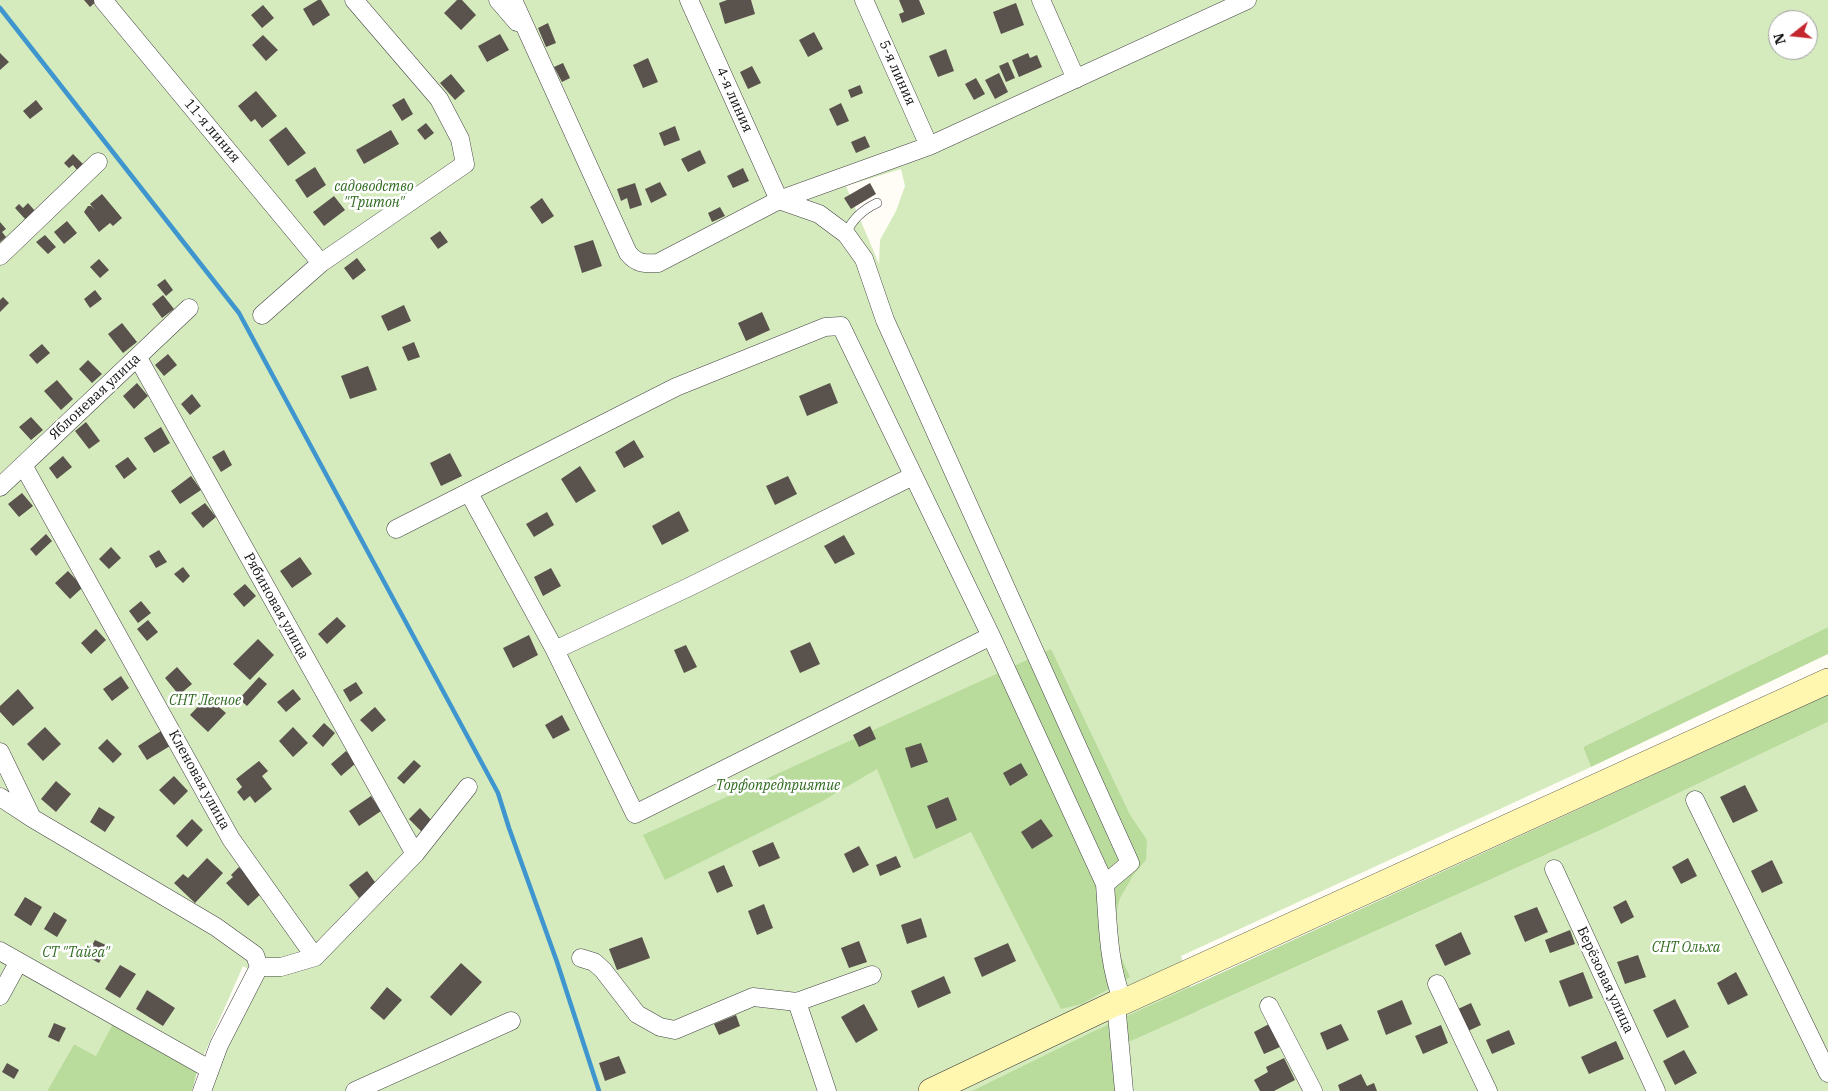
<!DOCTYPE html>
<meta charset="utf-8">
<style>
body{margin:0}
#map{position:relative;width:1828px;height:1091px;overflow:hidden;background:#fffdf5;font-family:"IBM Plex Serif",serif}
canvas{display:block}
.north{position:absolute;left:1768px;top:10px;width:50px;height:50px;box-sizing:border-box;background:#fff;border:1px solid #a0a0a0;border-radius:50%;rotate:254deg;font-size:14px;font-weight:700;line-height:20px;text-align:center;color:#111}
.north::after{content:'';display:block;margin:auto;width:18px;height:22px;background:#c4262e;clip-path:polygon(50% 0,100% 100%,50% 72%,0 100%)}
</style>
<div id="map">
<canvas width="1828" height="1091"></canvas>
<div class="north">N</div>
</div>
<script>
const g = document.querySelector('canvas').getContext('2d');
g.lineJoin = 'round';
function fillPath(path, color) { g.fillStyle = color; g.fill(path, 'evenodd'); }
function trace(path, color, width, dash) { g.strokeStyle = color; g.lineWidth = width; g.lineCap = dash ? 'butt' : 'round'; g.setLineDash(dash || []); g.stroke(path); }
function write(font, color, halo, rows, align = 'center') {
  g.font = font + ' "IBM Plex Serif",serif'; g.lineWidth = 5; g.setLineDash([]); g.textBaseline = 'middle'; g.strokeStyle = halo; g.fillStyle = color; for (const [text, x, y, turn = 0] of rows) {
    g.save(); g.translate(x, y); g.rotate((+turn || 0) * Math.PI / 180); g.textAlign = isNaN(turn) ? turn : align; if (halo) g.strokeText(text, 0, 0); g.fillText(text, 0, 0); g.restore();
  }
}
fillPath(new Path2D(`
 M0,0H1828V627L1583,747L1591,767L1181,956L1198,1011L1603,829L1828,722V1091H210L220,1059L259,975L243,966L198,1068L96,1056L74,1044L47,1091H0ZM1778,20H1808V50H1778ZM901,169L905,186L896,211L880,240L879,264L846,186Z`), '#d5ebbd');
fillPath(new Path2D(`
 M1828,627V654L1591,767L1583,747Z
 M1051,649L1130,815L1147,840L1146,860L1134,874L1120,898L1115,918L1117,948L1130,977L1082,1004L1061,1009L971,832L914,859L877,769L821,802L665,880L643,835Z
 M1828,695V722L1603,829L1113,1049L1116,1091H972L1090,1033Z
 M116,1018L198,1068L192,1091H47L74,1044L96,1056Z`), '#b9dc9c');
trace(new Path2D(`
 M0,8L239,313L498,793L509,828L557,962L599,1091`), '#3f96cf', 4.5);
fillPath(new Path2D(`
 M84,0H98L90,7Z
 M318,0H321L330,15L313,26L303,9Z
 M457,0H462L476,15L461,30L444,13Z
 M727,0H751L755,14L725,24L719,3Z
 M899,0H919L925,14L902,23L899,14L904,12Z
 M1016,3L1024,25L1001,34L993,12Z
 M263,5L274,18L262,28L251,15Z
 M548,23L556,43L546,47L538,28Z
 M814,32L823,49L808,57L799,40Z
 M500,34L509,50L487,62L478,46Z
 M263,35L278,50L266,61L252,45Z
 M946,49L954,71L938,77L929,56Z
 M0,53L9,62L0,70Z
 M1028,53L1030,58L1037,55L1042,67L1019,77L1012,60Z
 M648,58L658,82L643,88L633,65Z
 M1008,62L1015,78L1006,82L999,66Z
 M563,63L570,78L562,82L554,67Z
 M752,66L761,83L748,89L740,72Z
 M999,73L1008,92L995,99L985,80Z
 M451,74L465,91L455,100L440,83Z
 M976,78L985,94L974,100L965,84Z
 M860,85L863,93L851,98L848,90Z
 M256,91L277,116L262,128L255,119L251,122L238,106Z
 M404,98L413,114L402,121L392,105Z
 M36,100L43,109L30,119L23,111Z
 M841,103L849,121L837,126L829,109Z
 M426,123L434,133L425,140L417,130Z
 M675,126L680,140L664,146L659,133Z
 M286,127L306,153L288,166L269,140Z
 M391,130L399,144L364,164L356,150Z
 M865,136L870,147L856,153L851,142Z
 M700,150L706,163L688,172L681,159Z
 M73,154L84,165L78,171L73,165L69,168L64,163Z
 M315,167L326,185L307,198L295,180Z
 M743,168L749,181L733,188L727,176Z
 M660,182L667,195L651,203L645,189Z
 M635,183L642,205L630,209L627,198L621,201L617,189Z
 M870,183L876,194L851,209L844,198Z
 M102,194L122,218L113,226L110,223L99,232L84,212L88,206H91L95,210L90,204Z
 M334,196L345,210L324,226L313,212Z
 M542,198L554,216L542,224L530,207Z
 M28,203L35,211L26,220L15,208L19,204L23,208Z
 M720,207L725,216L712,222L708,213Z
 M67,221L77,233L64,244L54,232Z
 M0,222L6,229L2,232L6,237L0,242Z
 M440,231L448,242L438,249L430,238Z
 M45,235L56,247L48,254L36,242Z
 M593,240L602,266L582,273L574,246Z
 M357,258L366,270L353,280L344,268Z
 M99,259L109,270L100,278L90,267Z
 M165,279L173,290L166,296L157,285Z
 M95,290L102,299L90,308L84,299Z
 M163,295L174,309L162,318L152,304Z
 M3,297L9,303L0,312V300Z
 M404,305L411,321L388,331L381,316Z
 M762,312L770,330L746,341L738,323Z
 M122,323L137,342L123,353L108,334Z
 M414,342L420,357L408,361L402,347Z
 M42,344L50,353L37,364L29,355Z
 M168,354L177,365L164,376L155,365Z
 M88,360L102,374L92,383L79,369Z
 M368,366L377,390L350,399L341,376Z
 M57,380L73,399L61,410L44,391Z
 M137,383L148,396L134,409L123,396Z
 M830,383L838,403L807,416L799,396Z
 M192,394L201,406L190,415L181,404Z
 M31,417L43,430L31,440L19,427Z
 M86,422L100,441L89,449L75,431Z
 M161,427L170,443L154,453L144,438Z
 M634,440L644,457L624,468L615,452Z
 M224,450L232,465L221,472L212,457Z
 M450,453L462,476L441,486L430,463Z
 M63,456L72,467L57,479L49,468Z
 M128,457L137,469L124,479L115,466Z
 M580,466L596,491L576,503L561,479Z
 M191,476L201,490L180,504L171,491Z
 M788,476L797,494L775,505L766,486Z
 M22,493L33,506L19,517L8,504Z
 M205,503L216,517L203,528L191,513Z
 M679,511L689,531L662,545L652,526Z
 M547,512L554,525L534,537L526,524Z
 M46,534L52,541L36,556L30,549Z
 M844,535L855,554L835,564L824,546Z
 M111,547L121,558L109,569L99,559Z
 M159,550L167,562L156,568L149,556Z
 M300,557L312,574L292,588L280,571Z
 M183,567L190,576L183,583L174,574Z
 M551,568L561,586L543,596L534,577Z
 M68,571L83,587L70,599L55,583Z
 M245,584L256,596L244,607L233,594Z
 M141,601L151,613L138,623L129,611Z
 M337,617L346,626L327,644L318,634Z
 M148,620L158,632L147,641L137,629Z
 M96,629L106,640L91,654L81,643Z
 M529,635L538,655L513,668L503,648Z
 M258,639L274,655L250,680L233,664Z
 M810,642L820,664L800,673L790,651Z
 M686,645L697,667L684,673L674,650Z
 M177,667L192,684L179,695L165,678Z
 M121,676L129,688L112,701L103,689Z
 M259,677L267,684L247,706L239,699Z
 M356,682L363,693L350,702L343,690Z
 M18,689L34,708L13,726L0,712V706Z
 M293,689L301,699L286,712L277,702Z
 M208,696L213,700L215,698L222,704L219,707L226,713L208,732L190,715Z
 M375,707L386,720L372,732L360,720Z
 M562,715L570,730L553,739L545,725Z
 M324,723L335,733L323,747L312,736Z
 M870,726L876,739L859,747L853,735Z
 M45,727L61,744L43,761L27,744Z
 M293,727L308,743L293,757L279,741Z
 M161,731L170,746L147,760L138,746Z
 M107,739L122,754L113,763L98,748Z
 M921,743L928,762L911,768L905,748Z
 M346,751L356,763L341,776L331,764Z
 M414,760L421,766L404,784L397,778Z
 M259,761L268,771L262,776L272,789L255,803L250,796L244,801L237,792L242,787L236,779Z
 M1021,763L1028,775L1010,786L1003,773Z
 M174,776L188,791L174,805L159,790Z
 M56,781L71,794L56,812L41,799Z
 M1745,785L1758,811L1733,823L1720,797Z
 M371,796L381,811L359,826L349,811Z
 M948,797L957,820L936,829L927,806Z
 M99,807L115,817L105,832L90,822Z
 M420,808L434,823L423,833L409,819Z
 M192,819L203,830L187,847L176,836Z
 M1041,819L1053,836L1032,849L1021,832Z
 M773,842L780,858L759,867L752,851Z
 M859,846L869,865L853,873L844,854Z
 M896,856L901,867L880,876L876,865Z
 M207,858L223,873L195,903L174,883L183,874L188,878Z
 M1688,858L1697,876L1681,884L1672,867Z
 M1772,860L1783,883L1762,893L1751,871Z
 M724,865L733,886L717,893L708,872Z
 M239,867L263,892L248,906L226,883L233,877L231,875Z
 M367,871L377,885L359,898L349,885Z
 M25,897L42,907L31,926L14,915Z
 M1626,900L1634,917L1621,924L1613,907Z
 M764,904L773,928L757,935L748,911Z
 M1537,907L1548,932L1525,942L1514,916Z
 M54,912L67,920L57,937L44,929Z
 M921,918L927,937L907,944L901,925Z
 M1570,930L1575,944L1550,953L1545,940Z
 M1461,932L1471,954L1445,966L1435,945Z
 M642,937L650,958L617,970L609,949Z
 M95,940L108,946L99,963L86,956Z
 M859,941L867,962L849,968L841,948Z
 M1008,943L1016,961L982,977L974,958Z
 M1638,955L1646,977L1625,984L1617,962Z
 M461,963L482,982L451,1016L430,997Z
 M120,965L136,974L120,998L105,989Z
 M1583,972L1593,998L1569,1007L1559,981Z
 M1736,972L1748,995L1728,1005L1717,983Z
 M944,976L951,993L918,1008L911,991Z
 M387,987L402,1000L384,1020L370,1008Z
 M147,990L175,1008L163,1026L136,1009Z
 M1675,999L1689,1027L1667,1038L1653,1010Z
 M1402,1000L1412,1024L1386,1035L1377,1011Z
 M1471,1003L1481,1025L1468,1031L1458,1009Z
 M864,1004L878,1030L856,1043L841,1017Z
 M736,1015L740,1026L719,1035L714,1024Z
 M54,1023L66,1028L59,1042L48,1037Z
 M1269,1024L1280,1047L1264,1054L1254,1032Z
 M1341,1024L1349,1040L1327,1050L1320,1033Z
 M1441,1025L1448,1043L1423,1054L1415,1036Z
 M1509,1030L1515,1044L1492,1054L1486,1040Z
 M1616,1041L1624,1059L1589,1074L1581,1057Z
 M1684,1050L1697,1073L1675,1085L1663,1061Z
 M619,1056L626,1073L605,1081L599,1063Z
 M1284,1058L1295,1080L1274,1091H1260L1254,1080L1268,1072L1266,1067Z
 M7,1063L19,1070L14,1079L2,1072Z
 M1361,1074L1367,1086L1374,1083L1377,1091H1340L1338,1085Z`), '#5a524d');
const service = new Path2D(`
 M846,234C852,219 862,210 877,203`);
const minor = new Path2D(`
 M103,0L321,263
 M498,0L517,22
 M513,0L628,253C637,264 645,264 658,263L779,200L929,146L1247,0
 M689,0L779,200L819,214L846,234L864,259L885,320L1130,863L1105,884C1108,924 1108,964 1123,1002
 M864,0L929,146
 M1041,0L1076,79
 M0,256L98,162
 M262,315L321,263L465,164L460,139L439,99L354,0
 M138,358L415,854
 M23,465L231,839L315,957
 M0,487L189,308
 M469,493L555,650L635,814L991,636
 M396,529L676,387L825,327L841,326L991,636L1105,884
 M555,650L689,587L913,476
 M0,752L32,818
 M0,797L32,818L216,927L255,955L259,967L219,1045L202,1091
 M1695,800L1828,1073
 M1554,869L1656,1091
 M0,951L209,1069
 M581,958L594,962L603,970L637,1014L660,1027L675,1030L753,997L797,1002L872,975
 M259,967H281L315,957L415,854L468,787
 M1437,984L1488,1091
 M0,996L18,963
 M797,1002L827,1091
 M1116,1003L1124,1091
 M1269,1006L1313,1091
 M355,1091L511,1021`);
const secondary = new Path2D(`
 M931,1091L1116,1003L1123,1002L1828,681`);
trace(service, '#444', 10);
trace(minor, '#444', 19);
trace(secondary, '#333', 26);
trace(service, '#fff', 9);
trace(minor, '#fff', 18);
trace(secondary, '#fff6b0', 25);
write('14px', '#111', '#fff', [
 ["5-я линия",897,73,66],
 ["4-я линия",734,100,66],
 ["11-я линия",212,131,50],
 ["Яблоневая улица",95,397,-43],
 ["Рябиновая улица",276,606,61],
 ["Кленовая улица",199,780,61],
 ["Берёзовая улица",1605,980,65]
]);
write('italic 14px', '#2f6b1f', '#fff', [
 ["садоводство",374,187],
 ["\"Тритон\"",374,203],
 ["СНТ Лесное",205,701],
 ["Торфопредприятие",778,786],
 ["СНТ Ольха",1686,948],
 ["СТ \"Тайга\"",76,953]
]);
</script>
